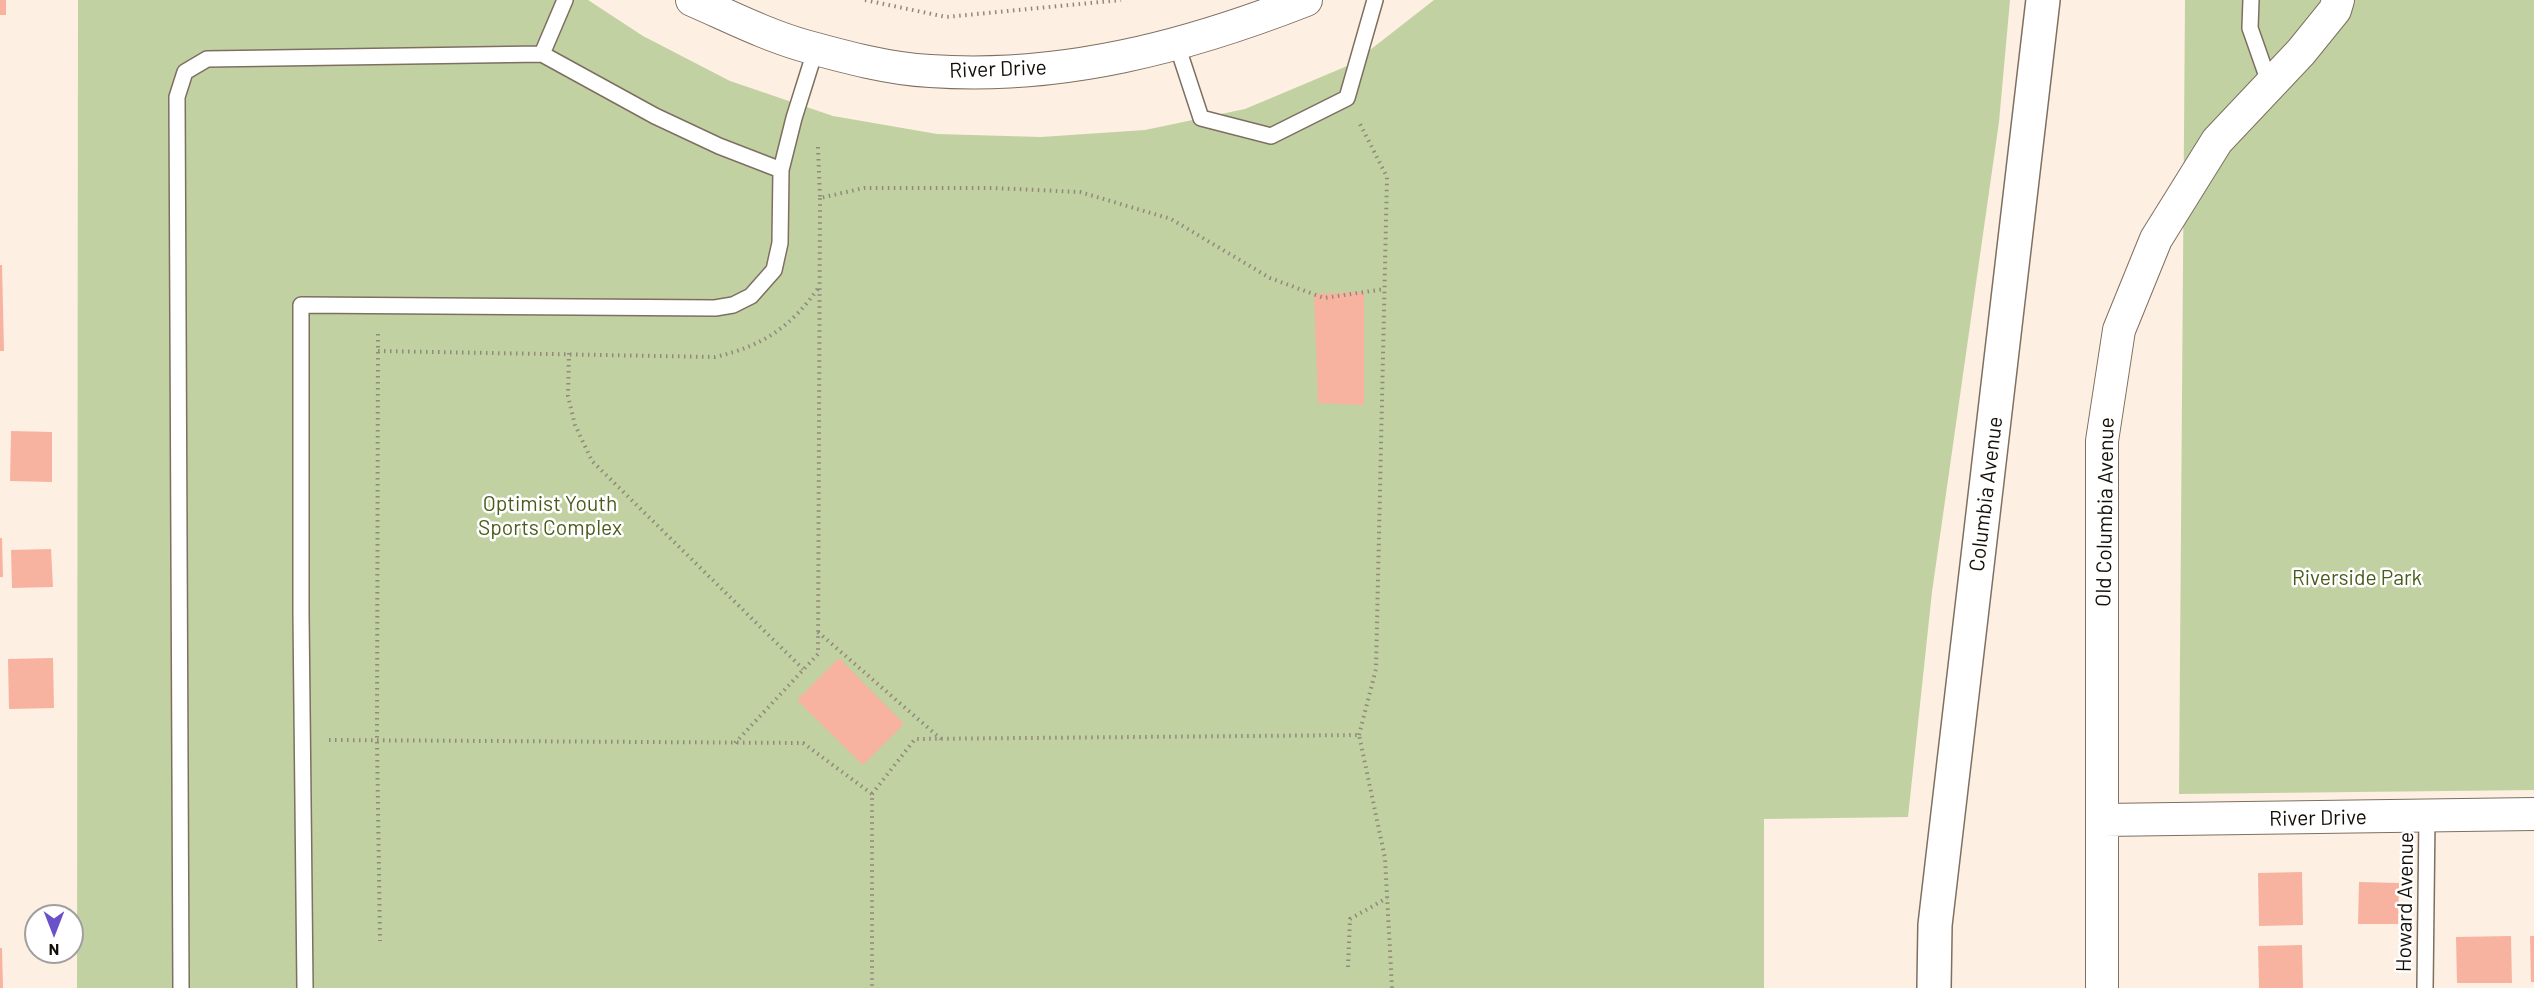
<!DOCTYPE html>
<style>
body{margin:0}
#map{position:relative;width:2534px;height:988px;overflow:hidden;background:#fdefe2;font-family:Barlow,sans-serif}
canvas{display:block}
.north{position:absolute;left:24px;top:904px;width:60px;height:60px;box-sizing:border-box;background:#fff;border:2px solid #a19f9d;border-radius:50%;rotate:180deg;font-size:16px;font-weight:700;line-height:24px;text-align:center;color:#140e09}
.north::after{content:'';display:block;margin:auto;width:21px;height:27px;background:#6a50ca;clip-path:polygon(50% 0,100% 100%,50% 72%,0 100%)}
</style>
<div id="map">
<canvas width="2534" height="988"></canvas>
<div class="north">N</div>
</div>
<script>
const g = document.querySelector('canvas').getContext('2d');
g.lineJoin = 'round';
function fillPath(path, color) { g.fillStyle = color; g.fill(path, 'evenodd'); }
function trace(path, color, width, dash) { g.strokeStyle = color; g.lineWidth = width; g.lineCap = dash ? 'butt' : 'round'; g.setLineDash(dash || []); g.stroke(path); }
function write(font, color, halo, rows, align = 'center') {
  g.font = font + ' Barlow,sans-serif'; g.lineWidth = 5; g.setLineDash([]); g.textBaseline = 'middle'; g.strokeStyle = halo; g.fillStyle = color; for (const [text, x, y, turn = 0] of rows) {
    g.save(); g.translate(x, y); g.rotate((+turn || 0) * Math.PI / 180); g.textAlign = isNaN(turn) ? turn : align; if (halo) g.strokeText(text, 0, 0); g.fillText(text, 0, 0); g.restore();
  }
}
fillPath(new Path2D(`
 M78,0H588L643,36L730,81L833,116L937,134L1041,137L1145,130L1245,109L1352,64L1434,0H2010L1999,122L1932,592L1908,817L1764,819V988H77Z
 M2185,0H2534V790L2179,794Z`), '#c2d1a1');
fillPath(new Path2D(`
 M0,0H6V15H0Z
 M0,265H2L4,351H0Z
 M1364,292V405L1318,403L1314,294Z
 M11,431L52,432V482L10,481Z
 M0,538H2L3,577H0Z
 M51,549L53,587L12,588L11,550Z
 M53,658L54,708L9,709L8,659Z
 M839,658L904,724L863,765L797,700Z
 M2302,872L2303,925L2259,926L2258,873Z
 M2359,882L2399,883L2398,924H2358Z
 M2511,936L2512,983H2457L2456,937Z
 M2530,936H2534V982H2531Z
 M2302,945L2303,988H2259L2258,946Z
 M0,948H2L3,988H0Z`), '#f7b3a0');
const lane = new Path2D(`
 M2251,0L2250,28L2270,85
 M1177,45L1201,118L1271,136L1347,98L1375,0
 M542,54L655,116L719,146L781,170
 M181,988L177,97L185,72L207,59L542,54L565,0
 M305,988L301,614V305L715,308L733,305L751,296L774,270L780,243L781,170L794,118L816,48
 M2425,988L2427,816`);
const street = new Path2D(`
 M692,0C729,16 766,35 805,46C845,57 889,69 930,71C1061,80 1186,47 1306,0
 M2103,820L2534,814
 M2102,988V441L2119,330L2156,239L2217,141L2301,52L2335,10L2338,0`);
const secondary = new Path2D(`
 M1934,988L1935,925L2043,0`);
trace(lane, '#7e6f61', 18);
trace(street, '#7e6f61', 34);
trace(secondary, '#7e6f61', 36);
trace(new Path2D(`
 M865,0L946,17L1121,0
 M818,147L820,198L864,188H993L1080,192L1171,219L1270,278L1324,298L1385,289
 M378,334L377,741L380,941
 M378,351L715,357C763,346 791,327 819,287
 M569,353L568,396L575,425L592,461L803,669
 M818,632L941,739
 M1359,735L1376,669L1387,177L1360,124
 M329,740L803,743L872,794V988
 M735,743L818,654L820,198
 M872,794L915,739L1359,735L1385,858L1392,988
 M1348,967L1350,919L1387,898`), '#92887e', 4, [1.5, 4.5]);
trace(lane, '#fff', 15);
trace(street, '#fff', 32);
trace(secondary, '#fff', 33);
write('21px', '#140e09', '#fff', [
 ["River Drive",998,69,-2],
 ["Columbia Avenue",1986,494,-83],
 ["Old Columbia Avenue",2105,512,-89],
 ["River Drive",2318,818,-1],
 ["Howard Avenue",2405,902,-89]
]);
write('21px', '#4b5c1a', '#fff', [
 ["Optimist Youth",550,504],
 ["Sports Complex",550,528],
 ["Riverside Park",2357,578]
]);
</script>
